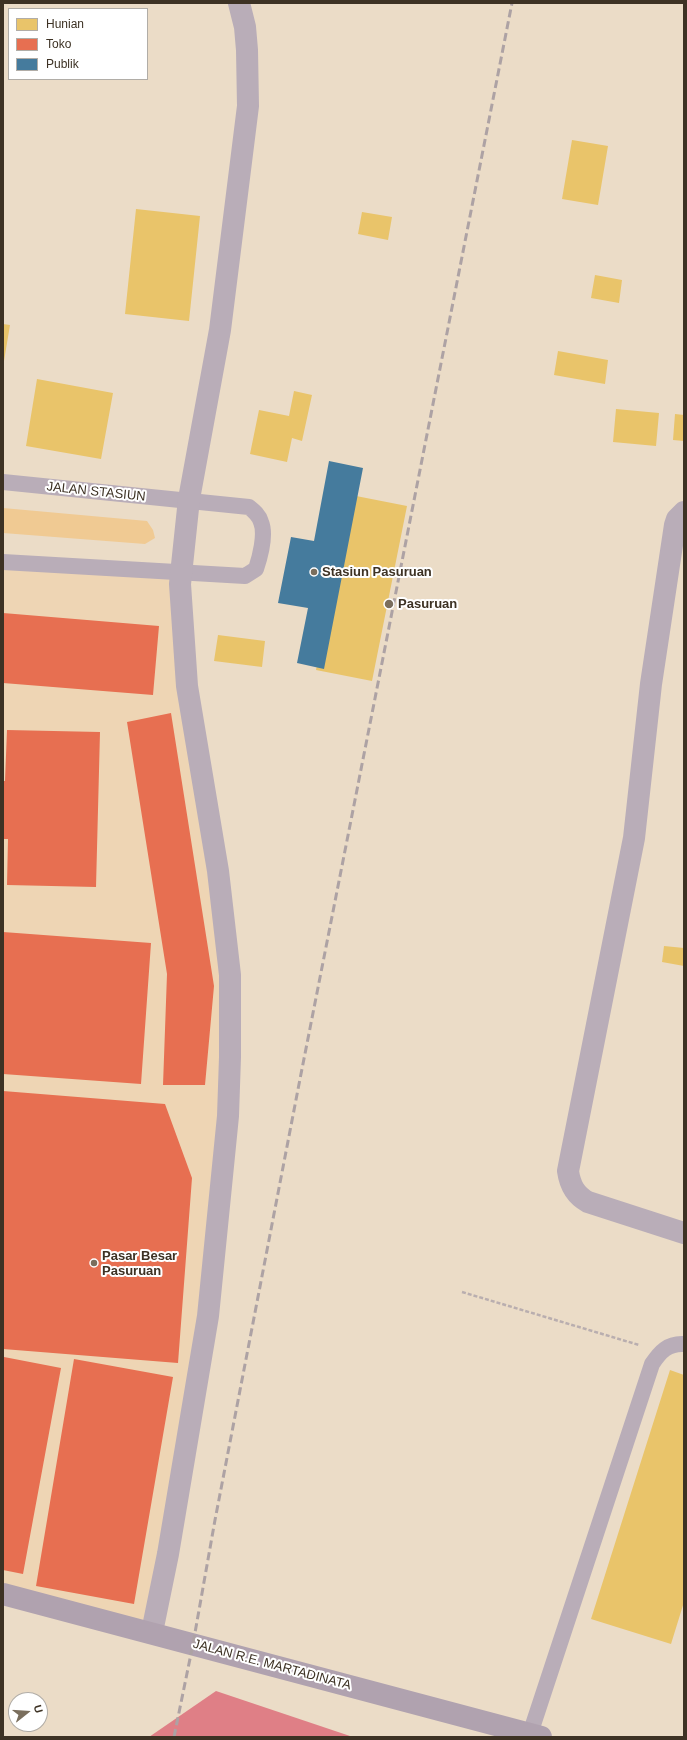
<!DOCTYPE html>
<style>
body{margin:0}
#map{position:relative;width:687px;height:1740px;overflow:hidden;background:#ebdcc7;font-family:Helvetica,sans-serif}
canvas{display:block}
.frame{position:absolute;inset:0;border:4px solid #3d3224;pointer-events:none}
.legend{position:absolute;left:8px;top:8px;width:140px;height:72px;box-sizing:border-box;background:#fff;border:1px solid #b1ada7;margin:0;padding:5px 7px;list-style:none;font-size:12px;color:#3d3224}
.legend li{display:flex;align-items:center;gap:8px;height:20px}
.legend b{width:20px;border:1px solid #b1ada7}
.north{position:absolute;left:8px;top:1692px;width:40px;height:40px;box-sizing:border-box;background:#fff;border:1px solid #b1ada7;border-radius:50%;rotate:73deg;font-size:11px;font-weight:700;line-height:16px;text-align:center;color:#3d3224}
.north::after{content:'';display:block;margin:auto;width:14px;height:18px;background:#7a6e5d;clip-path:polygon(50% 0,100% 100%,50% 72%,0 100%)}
</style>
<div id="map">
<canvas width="687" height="1740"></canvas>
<div class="frame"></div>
<ul class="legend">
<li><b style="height:11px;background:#e9c46a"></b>Hunian</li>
<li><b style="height:11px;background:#e76f51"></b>Toko</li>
<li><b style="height:11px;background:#457b9d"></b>Publik</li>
</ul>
<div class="north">U</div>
</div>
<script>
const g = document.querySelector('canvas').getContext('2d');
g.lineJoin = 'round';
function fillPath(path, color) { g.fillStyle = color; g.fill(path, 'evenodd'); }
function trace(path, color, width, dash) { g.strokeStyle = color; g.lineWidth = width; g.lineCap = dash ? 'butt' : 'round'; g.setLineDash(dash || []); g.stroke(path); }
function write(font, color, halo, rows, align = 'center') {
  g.font = font + ' Helvetica,sans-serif'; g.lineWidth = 4; g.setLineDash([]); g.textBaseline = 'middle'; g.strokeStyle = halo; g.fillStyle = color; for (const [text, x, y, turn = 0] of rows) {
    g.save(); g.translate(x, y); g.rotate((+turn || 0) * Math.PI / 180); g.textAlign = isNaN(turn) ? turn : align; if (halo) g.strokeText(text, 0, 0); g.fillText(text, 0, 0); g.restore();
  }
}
fillPath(new Path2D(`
 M3,562L180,572L215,875L228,1112L152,1626L3,1590Z`), '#eed5b4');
fillPath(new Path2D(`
 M3,508L147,521L153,530L155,538L145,544L3,533Z`), '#f0ca93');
fillPath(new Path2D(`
 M216,1691L353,1737H149Z`), '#df7f86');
fillPath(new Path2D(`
 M572,140L608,146L598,205L562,199Z
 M136,209L200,216L189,321L125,314Z
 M362,212L392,217L388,240L358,234Z
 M595,275L622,280L619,303L591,298Z
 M3,324L10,325L4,361H3Z
 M558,351L608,360L605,384L554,375Z
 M37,379L113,393L101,459L26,446Z
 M294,391L312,395L302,441L292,438L287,462L250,454L259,410L289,416Z
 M616,409L659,413L656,446L613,442Z
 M675,414L684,415V441L673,440Z
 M351,495L407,506L372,681L316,670Z
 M218,635L265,641L262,667L214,661Z
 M664,946L684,948V966L662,962Z
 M670,1370L684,1375V1602L671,1644L591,1619Z`), '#e9c46a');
fillPath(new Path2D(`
 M3,613L159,626L153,695L3,683Z
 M171,713L214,986L205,1085H163L167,974L127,722Z
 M7,730L100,732L96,887L7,885L8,839H3V781H5Z
 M3,932L151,943L141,1084L3,1074Z
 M3,1091L165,1104L192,1178L178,1363L3,1349Z
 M4,1357L61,1368L23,1574L3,1570Z
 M74,1359L173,1377L134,1604L36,1586Z`), '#e76f51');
fillPath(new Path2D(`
 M329,461L363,468L324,669L297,663L308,608L278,603L291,537L314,541Z`), '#457b9d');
trace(new Path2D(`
 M462,1292L639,1345`), '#b9aeaf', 2.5, [4, 2]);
trace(new Path2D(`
 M3,482L249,507C254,511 259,515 261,522C266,534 260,557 256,569L245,576L3,562
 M530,1734L652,1364C660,1352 668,1343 684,1344`), '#b9adb8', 16);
trace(new Path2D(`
 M684,512L677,519L675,525L651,684L634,838L568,1171C570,1185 575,1195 588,1202L684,1233
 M152,1632L168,1554L208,1316L228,1116L230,1057V975L218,871L187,686L180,584L189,499L220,330L248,106L247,50L245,27L239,3`), '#b9adb8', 22);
trace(new Path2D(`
 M3,1594L541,1737`), '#b0a2af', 22);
trace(new Path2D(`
 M174,1737L193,1644L215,1520L300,1079L512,3`), '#ada2a4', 3, [8, 4]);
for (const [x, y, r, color] of [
 [314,572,4,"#7a6e5d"],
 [389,604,5,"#7a6e5d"],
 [94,1263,4,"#7a6e5d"]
]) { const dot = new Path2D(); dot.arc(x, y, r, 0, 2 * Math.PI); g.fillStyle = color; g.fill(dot); trace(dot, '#fff', 1.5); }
write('13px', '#3d3224', '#fff', [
 ["JALAN STASIUN",96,492,6],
 ["JALAN R.E. MARTADINATA",272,1665,15]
]);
write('bold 13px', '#3d3224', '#fff', [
 ["Stasiun Pasuruan",322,572],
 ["Pasuruan",398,604],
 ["Pasar Besar",102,1256],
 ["Pasuruan",102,1271]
], 'left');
</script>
